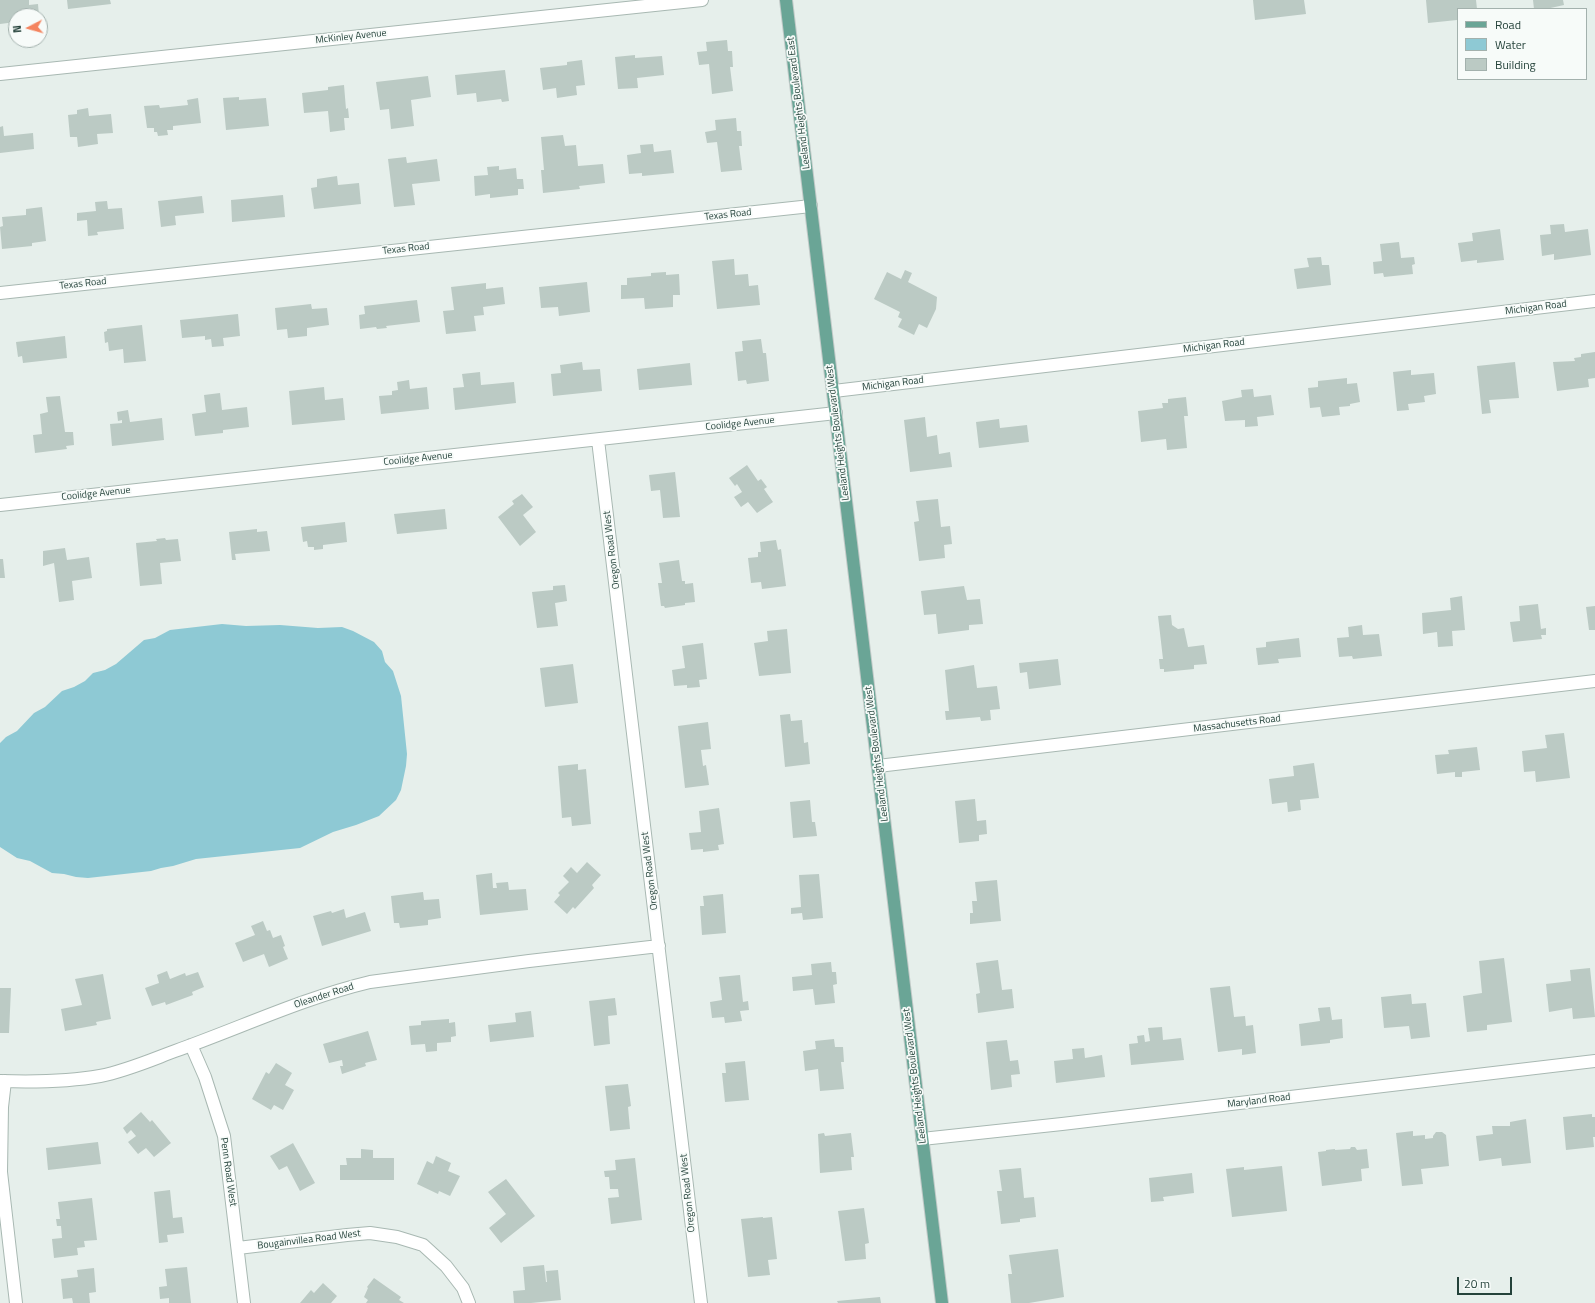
<!DOCTYPE html>
<style>
body{margin:0}
#map{position:relative;width:1595px;height:1303px;overflow:hidden;background:#e6efeb;font-family:"Titillium Web",sans-serif}
canvas{display:block}
.legend{position:absolute;left:1457px;top:8px;width:130px;height:72px;box-sizing:border-box;background:#f7fbf9;border:1px solid #a3b1ad;margin:0;padding:5px 7px;list-style:none;font-size:12px;color:#24423a}
.legend li{display:flex;align-items:center;gap:8px;height:20px}
.legend b{width:20px;border:1px solid #a3b1ad}
.north{position:absolute;left:8px;top:8px;width:40px;height:40px;box-sizing:border-box;background:#f7fbf9;border:1px solid #a3b1ad;border-radius:50%;rotate:264deg;font-size:11px;font-weight:700;line-height:16px;text-align:center;color:#24423a}
.north::after{content:'';display:block;margin:auto;width:14px;height:18px;background:#f4845f;clip-path:polygon(50% 0,100% 100%,50% 72%,0 100%)}
.scale{position:absolute;left:1457px;top:1277px;width:55px;height:18px;box-sizing:border-box;border:2px solid #24423a;border-top:0;padding-left:5px;font-size:12px;line-height:14px;white-space:nowrap;color:#24423a;-webkit-text-stroke:3px #f7fbf9;paint-order:stroke}
</style>
<div id="map">
<canvas width="1595" height="1303"></canvas>
<ul class="legend">
<li><b style="height:5px;background:#6aa596"></b>Road</li>
<li><b style="height:11px;background:#8ec9d4"></b>Water</li>
<li><b style="height:11px;background:#bbcac4"></b>Building</li>
</ul>
<div class="north">N</div>
<div class="scale">20 m</div>
</div>
<script>
const g = document.querySelector('canvas').getContext('2d');
g.lineJoin = 'round';
function fillPath(path, color) { g.fillStyle = color; g.fill(path, 'evenodd'); }
function trace(path, color, width, dash) { g.strokeStyle = color; g.lineWidth = width; g.lineCap = dash ? 'butt' : 'round'; g.setLineDash(dash || []); g.stroke(path); }
function write(font, color, halo, rows, align = 'center') {
  g.font = font + ' "Titillium Web",sans-serif'; g.lineWidth = 3.5; g.setLineDash([]); g.textBaseline = 'middle'; g.strokeStyle = halo; g.fillStyle = color; for (const [text, x, y, turn = 0] of rows) {
    g.save(); g.translate(x, y); g.rotate((+turn || 0) * Math.PI / 180); g.textAlign = isNaN(turn) ? turn : align; if (halo) g.strokeText(text, 0, 0); g.fillText(text, 0, 0); g.restore();
  }
}
fillPath(new Path2D(`
 M222,624L246,626L280,625L318,628L342,627L353,631L374,642L382,651L385,662L393,671L401,696L407,754L406,766L401,790L396,800L379,816L356,825L333,832L300,848L196,859L173,866L161,868L151,871L88,878L76,877L64,874L52,873L30,861L17,858L0,847V743L6,737L17,731L34,713L45,707L62,691L74,687L85,681L93,673L105,670L116,664L144,640L155,638L170,630Z`), '#8ec9d4');
fillPath(new Path2D(`
 M0,0H29V5L38,4L39,16H16V22L0,24Z
 M67,0H110L111,4L68,9Z
 M1253,0H1304L1306,14L1255,20Z
 M1426,0H1476L1477,9H1458L1457,20L1428,23Z
 M1533,0H1563L1564,5L1546,9L1544,8L1534,9Z
 M727,40L728,51H732L733,67H730L733,91L712,94L709,64L699,65L697,52L707,51L706,42Z
 M635,55V58L662,56L664,75L637,78L638,88L618,89L615,57Z
 M582,60L585,85L576,86L577,95L557,98L556,88L543,90L540,68L567,65V62Z
 M505,70L509,101L502,102L501,99L477,102L476,93L457,95L455,75Z
 M428,76L431,97L411,100L414,126L391,129L389,109L380,110L376,82Z
 M344,85L346,109L348,108L349,118H344L345,130L330,132L328,111L304,113L302,93L328,90V87Z
 M239,97V100L266,98L269,126L226,130L223,98Z
 M198,98L201,123L173,126V130H167L168,135L158,136L157,132H154V128H147L144,106L159,105L160,108L188,105L187,100Z
 M88,108L89,116L111,114L113,133L97,134L98,144L78,147L77,137H70L68,115L77,114V110Z
 M736,118L737,131H741L742,146H739L742,170L721,172L717,142L707,143L705,132L716,130L715,120Z
 M3,126L4,136L33,133L34,149L0,153V127Z
 M563,135L565,146L576,145L578,166L603,164L605,183L579,186L580,189L543,193L541,170H544L541,137Z
 M653,144L654,152L671,150L674,173L642,176V173L629,174L627,155L641,153L640,145Z
 M406,157L407,163L437,159L440,181L412,184L415,205L394,207L388,159Z
 M499,166V170L516,168L517,179H523L524,189H518V195L490,198V194L475,196L474,176L488,175L487,167Z
 M337,176L338,185L359,183L361,204L314,209L311,188L317,187V179Z
 M283,195L285,217L232,222L231,200Z
 M202,196L204,213L175,216L176,225L161,227L158,201Z
 M107,201L108,209L122,208L124,229L97,232L98,235L88,236L87,220L77,221V213L96,211L95,202Z
 M42,207L46,241L32,243V246L2,249L0,227L3,226L2,217L26,215V209Z
 M1564,224L1565,232L1588,229L1591,255L1554,260V254L1542,256L1540,235L1551,234L1550,225Z
 M1500,229L1504,260L1477,263V260L1461,262L1458,243L1473,241L1472,233Z
 M1399,242L1401,258L1414,257L1415,264L1412,265L1413,274L1384,277L1383,273L1374,274L1373,262L1382,261L1380,244Z
 M1321,257L1322,265H1329L1331,285L1297,289L1294,269L1309,267L1307,258Z
 M734,259L735,275L748,274L749,286L758,285L760,305L717,309L712,261Z
 M905,270L912,273L908,282L937,297L936,309L927,328L919,324L914,335L898,327L902,319L898,317L900,312L874,299L887,272L901,279Z
 M666,272V275L679,274L680,295H673V307L645,309L644,298L621,299V285H627V278L651,276V273Z
 M587,282L590,312L559,316L558,307L541,308L539,287Z
 M486,283V289L503,287L505,304L483,307L484,315L474,316L476,331L446,334L443,311L454,310L451,287Z
 M417,300L420,322L386,326L387,328L377,329L376,327L360,329L359,315L365,314L364,306Z
 M311,304L312,309L327,308L329,325L307,328V336L288,338L287,329L277,330L275,308Z
 M238,314L240,336L223,338L224,346L212,347L211,339L205,340V336L182,338L180,320Z
 M142,325L146,361L124,363L123,349L109,351L108,342L105,343L104,332L107,331V329Z
 M65,336L67,358L23,363L22,356L18,357L16,342Z
 M761,339L763,353H766L769,381L747,384L746,380L738,381L735,352L743,351L742,341Z
 M1595,352V378L1588,379L1589,387L1557,391L1553,362L1575,361L1574,358L1581,357V354Z
 M582,362L583,370L600,369L602,391L553,396L551,374L561,373L560,365Z
 M1515,362L1519,398L1489,400L1491,413L1482,414L1477,366Z
 M690,363L692,385L639,390L637,369Z
 M1411,370V375L1434,373L1436,394L1424,396L1425,402L1408,404L1409,410L1397,411L1393,372Z
 M480,372L481,385L514,382L516,403L455,410L453,388L464,387L462,374Z
 M1347,378V384L1357,383L1360,402L1350,404V406L1339,407L1340,415L1322,417L1320,407L1310,408L1308,388L1318,387V381Z
 M409,380L410,389L427,387L429,409L381,414L379,396L392,395V391L398,390L397,382Z
 M324,387L325,400L343,398L345,420L292,425L289,391Z
 M1253,389L1254,397L1271,395L1274,415L1257,417L1258,426L1245,427V420L1225,421L1222,401L1242,397L1241,390Z
 M220,393L222,410L247,407L249,427L223,430V433L195,436L192,414L206,412L204,395Z
 M60,396L65,432H73L74,445L66,446L67,449L35,453L33,435L42,434L40,414L48,412L46,397Z
 M1186,397L1188,416H1184L1187,448L1167,450L1166,439L1141,442L1138,411L1163,408L1162,403H1168V399Z
 M128,410L130,422L162,418L164,440L112,446L110,424L122,423V420L118,421L117,412Z
 M925,417L927,437L937,435L939,454L950,452L952,467L910,472L904,420Z
 M999,419L1000,428L1027,425L1029,442L979,448L976,422Z
 M747,465L758,481L761,479L767,487L764,489L773,502L757,513L748,502L741,507L734,497L742,492L737,484L735,486L729,478Z
 M675,472L680,517L663,518L660,490L651,491L649,475Z
 M522,494L533,507L523,515L536,532L520,546L498,517L514,504L512,501Z
 M938,499L941,527L950,526L952,544L944,545L945,558L919,561L914,522L919,521L916,501Z
 M445,509L447,529L397,534L394,514Z
 M345,522L347,542L323,545V549L314,550V547H308L307,541L303,542L301,527Z
 M257,529V532L267,531L270,551L235,554L236,560H232L229,532Z
 M165,538L166,540L178,539L181,561L160,563L162,584L140,586L136,543L157,541L156,539Z
 M776,540L778,550L781,549L786,586L762,589L761,582L751,583L748,558L758,557V552H761L760,542Z
 M65,548L67,560L89,557L92,578L72,581L74,600L59,602L54,563L43,566V551Z
 M0,559H3L5,578H0Z
 M679,560L682,581H685V584L693,583L695,602L685,603V605L665,608L664,606H661L658,583H662L659,563Z
 M565,585L567,601L555,603L558,626L537,628L532,592L553,590V586Z
 M964,586L967,600L980,599L983,624L969,625V630L938,634L936,614L924,615L921,591Z
 M1462,596L1465,630L1452,631L1453,646L1438,647L1437,632L1423,634L1422,613L1451,610L1450,598Z
 M1538,604L1541,629L1546,628V635H1541L1542,639L1513,642L1510,622L1520,621L1519,606Z
 M1595,606V630H1589L1586,607Z
 M1171,615L1172,625L1178,629L1184,628L1188,647L1204,645L1207,664L1194,665V669L1164,672V669H1160L1159,659H1163L1158,616Z
 M1362,625L1363,635L1379,634L1382,656L1353,659L1352,656L1339,657L1337,638L1349,637L1348,627Z
 M787,629L791,673L759,676L754,643L768,641L767,631Z
 M1299,638L1301,657L1278,659L1279,663L1258,665L1256,648L1266,647V642Z
 M703,643L707,679L699,680L700,687L687,688V685L674,686L672,670L685,668L682,646Z
 M1058,659L1061,685L1029,689L1027,672L1020,673L1019,663Z
 M573,664L578,703L545,707L540,668Z
 M974,665L977,688L997,686L1000,709L990,710L991,720L981,721L980,717L946,720L945,711H949L945,670Z
 M790,714L791,721L802,720L804,743L808,742L810,764L785,767L780,715Z
 M708,722L711,749L701,750L703,766L706,765L709,785L685,788L678,726Z
 M1564,733L1570,778L1536,782L1535,771L1524,772L1522,751L1547,748L1545,735Z
 M1477,747L1480,770L1462,772V777H1455V772L1437,774L1435,755L1449,754L1448,750Z
 M1314,763L1319,798L1300,800L1301,810L1288,812L1287,802L1272,804L1269,779L1294,776L1293,766Z
 M578,764V770L586,769L591,824L572,826L571,817L562,818L558,766Z
 M975,799L977,821L986,820L987,834L979,835V841L959,843L955,801Z
 M810,800L812,822H815L817,836L793,838L790,802Z
 M719,808L724,844L718,845L719,850L703,852V849L691,850L689,833L701,832L699,811Z
 M587,862L601,875L592,885L594,888L575,909L573,907L567,914L554,902L560,895L558,893L569,882L563,876L571,867L577,873Z
 M492,873L493,888H497L496,883L508,882L509,890L526,889L528,910L480,915L476,875Z
 M819,874L823,918L803,920L802,913L791,914V908L801,907L799,875Z
 M997,880L1001,921L970,924V913H973L972,901H977L975,882Z
 M423,892L424,900L439,899L441,918L428,920V925L400,928L399,923H394L391,896Z
 M723,894L726,933L702,935L700,906H704L703,896Z
 M344,909L346,918L365,912L371,931L322,946L313,916L331,911L332,913Z
 M263,921L267,931L270,930L273,938L281,935L285,946L283,947L288,959L269,967L264,954L243,962L235,943L255,935L251,926Z
 M1504,958L1512,1022L1487,1025V1030L1467,1032L1463,996L1482,993L1479,961Z
 M998,960L1002,990L1012,989L1014,1008L978,1013L976,994L980,993L976,963Z
 M831,962L832,972H836L837,984L833,985L835,1003L815,1005L813,989L793,991L792,977L812,975L811,964Z
 M1590,968L1595,1017L1573,1019L1572,1008L1549,1012L1546,984L1571,981L1570,970Z
 M167,971L170,979L185,973L186,976L198,972L204,987L192,992L193,995L166,1005L165,1002L152,1006L145,988L159,983L157,975Z
 M103,974L111,1019L96,1022L97,1025L65,1031L61,1009L82,1005L75,979Z
 M740,975L743,1002L748,1001L749,1010L740,1011L742,1021L725,1023L724,1017L712,1018L710,1002L722,1000L719,977Z
 M1230,986L1234,1017L1245,1016L1246,1026L1253,1025L1256,1053L1242,1055V1049L1218,1052L1210,988Z
 M0,988H11L9,1033H0Z
 M1411,994L1412,1004L1426,1003L1430,1037L1411,1039L1409,1026L1384,1028L1381,997Z
 M615,998L617,1015L608,1016L610,1044L594,1046L589,1001Z
 M1330,1007L1332,1020L1342,1019L1343,1038L1330,1040V1043L1301,1046L1299,1024L1320,1021L1318,1008Z
 M531,1011L534,1037L490,1042L488,1025L516,1022L515,1013Z
 M449,1019V1023L455,1022L456,1036L451,1037V1042L437,1043V1051L426,1052L425,1044L411,1045L409,1026L421,1025V1021Z
 M1162,1027L1163,1040L1181,1038L1184,1060L1131,1065L1129,1044L1138,1043L1137,1036L1144,1035L1145,1042L1150,1041L1148,1028Z
 M368,1031L377,1060L365,1063L366,1066L342,1074L340,1066H343L342,1060L329,1063L323,1044Z
 M834,1039L835,1047H843L844,1062H841L844,1089L820,1091L818,1069L805,1071L803,1051L816,1049L815,1041Z
 M1007,1040L1010,1061L1018,1060L1020,1074L1011,1075L1012,1087L991,1090L986,1042Z
 M1084,1048L1085,1058L1102,1055L1105,1077L1056,1083L1054,1061L1073,1059L1072,1049Z
 M745,1061L749,1100L725,1102L722,1073H726L725,1063Z
 M276,1063L292,1073L285,1085L294,1090L283,1110L274,1105L271,1110L252,1099L266,1072L269,1074Z
 M628,1084L631,1106L628,1107L630,1129L610,1131L605,1086Z
 M141,1112L150,1122L152,1120L171,1143L154,1157L146,1148L138,1154L128,1142L136,1136L131,1130L127,1134L123,1128Z
 M1592,1114V1117H1595V1137H1593L1594,1147L1566,1150L1563,1117Z
 M1526,1119L1531,1163L1502,1166L1501,1158L1479,1161L1476,1136L1493,1134L1492,1126H1510V1122Z
 M1413,1131V1136L1425,1135V1139L1433,1138V1136L1436,1132H1442L1446,1135L1449,1166L1421,1169L1423,1184L1402,1186L1396,1133Z
 M824,1133L825,1136L851,1133L854,1157H851L852,1170L820,1173L818,1134Z
 M98,1142L101,1164L48,1170L46,1148Z
 M293,1143L315,1183L300,1191L287,1166L279,1170L270,1156Z
 M1351,1147H1355L1357,1150L1367,1149L1369,1168L1361,1169L1362,1181L1322,1186L1318,1152L1326,1151V1150L1335,1149V1150L1350,1149Z
 M361,1149L373,1150V1158H394V1180H340V1165H347L346,1158H361Z
 M436,1156L451,1163L448,1171L460,1176L450,1196L439,1191L438,1194L417,1184L427,1161L433,1164Z
 M635,1158L642,1220L611,1224L608,1198L619,1197L618,1189H610L609,1177H605L604,1171L616,1170L615,1160Z
 M1282,1166L1287,1211L1232,1217L1226,1169L1244,1167V1170Z
 M1021,1168L1024,1198L1034,1197L1036,1217L1020,1219V1222L1001,1224L997,1191H1002L999,1170Z
 M1192,1173L1194,1193L1163,1197L1164,1201L1151,1202L1149,1178Z
 M506,1179L535,1216L501,1243L489,1228L506,1214L488,1192Z
 M170,1190L173,1218L182,1217L184,1233L167,1235L168,1242L159,1243L154,1192Z
 M92,1198L97,1240L84,1241L85,1247L77,1248L78,1255L54,1258L52,1239L62,1238L61,1226H57L56,1219H60L58,1202Z
 M864,1208L869,1243L865,1244L866,1259L845,1261L838,1211Z
 M763,1217V1218L772,1217L777,1259L768,1260L770,1275L748,1277L741,1219Z
 M1058,1249L1064,1297L1029,1303H1011L1008,1274H1012L1009,1255Z
 M544,1265L546,1282H547L546,1271L558,1270L561,1300L531,1303H514L513,1291L525,1290L523,1267Z
 M187,1267L191,1303H169V1298L160,1299L159,1287L167,1286L165,1269Z
 M94,1268L96,1292L89,1293L90,1303H73L72,1298L63,1299L61,1279L78,1277L77,1270Z
 M374,1278L401,1297L399,1300L404,1303H366L368,1300L364,1297L368,1288L367,1287Z
 M323,1283L337,1296L331,1303H300L311,1290L314,1293Z
 M880,1297L881,1303H838L837,1301Z`), '#bbcac4');
const minor = new Path2D(`
 M0,74L702,0
 M0,293L811,206
 M834,391L1595,301
 M598,440L701,1303
 M0,505L836,413
 M878,766L1595,681
 M191,1045L205,1077L224,1136L244,1303
 M0,1081C33,1082 67,1082 100,1076C126,1071 151,1060 175,1051C240,1028 303,998 370,982L529,961L659,946
 M5,1081L2,1107L1,1172L16,1303
 M922,1139L1062,1124L1595,1061
 M238,1248L347,1235L370,1233L397,1237L423,1245L446,1266L463,1288L469,1303`);
const major = new Path2D(`
 M786,0L942,1303`);
trace(minor, '#a8b8b2', 14);
trace(major, '#c2cac8', 14);
trace(minor, '#fff', 12);
trace(major, '#6aa596', 12);
write('10px', '#24423a', '#f7fbf9', [
 ["McKinley Avenue",351,37,-6],
 ["Leeland Heights Boulevard East",799,103,-97],
 ["Texas Road",728,215,-6],
 ["Texas Road",406,249,-6],
 ["Texas Road",83,284,-6],
 ["Michigan Road",1536,308,-7],
 ["Michigan Road",1214,346,-7],
 ["Michigan Road",893,384,-7],
 ["Coolidge Avenue",740,424,-6],
 ["Leeland Heights Boulevard West",838,433,-97],
 ["Coolidge Avenue",418,459,-6],
 ["Coolidge Avenue",96,494,-6],
 ["Oregon Road West",612,550,-97],
 ["Massachusetts Road",1237,724,-7],
 ["Leeland Heights Boulevard West",877,754,-97],
 ["Oregon Road West",650,871,-97],
 ["Oleander Road",324,996,-18],
 ["Leeland Heights Boulevard West",915,1076,-97],
 ["Maryland Road",1259,1101,-7],
 ["Penn Road West",228,1172,82],
 ["Oregon Road West",688,1193,-96],
 ["Bougainvillea Road West",309,1240,-7]
]);
</script>
